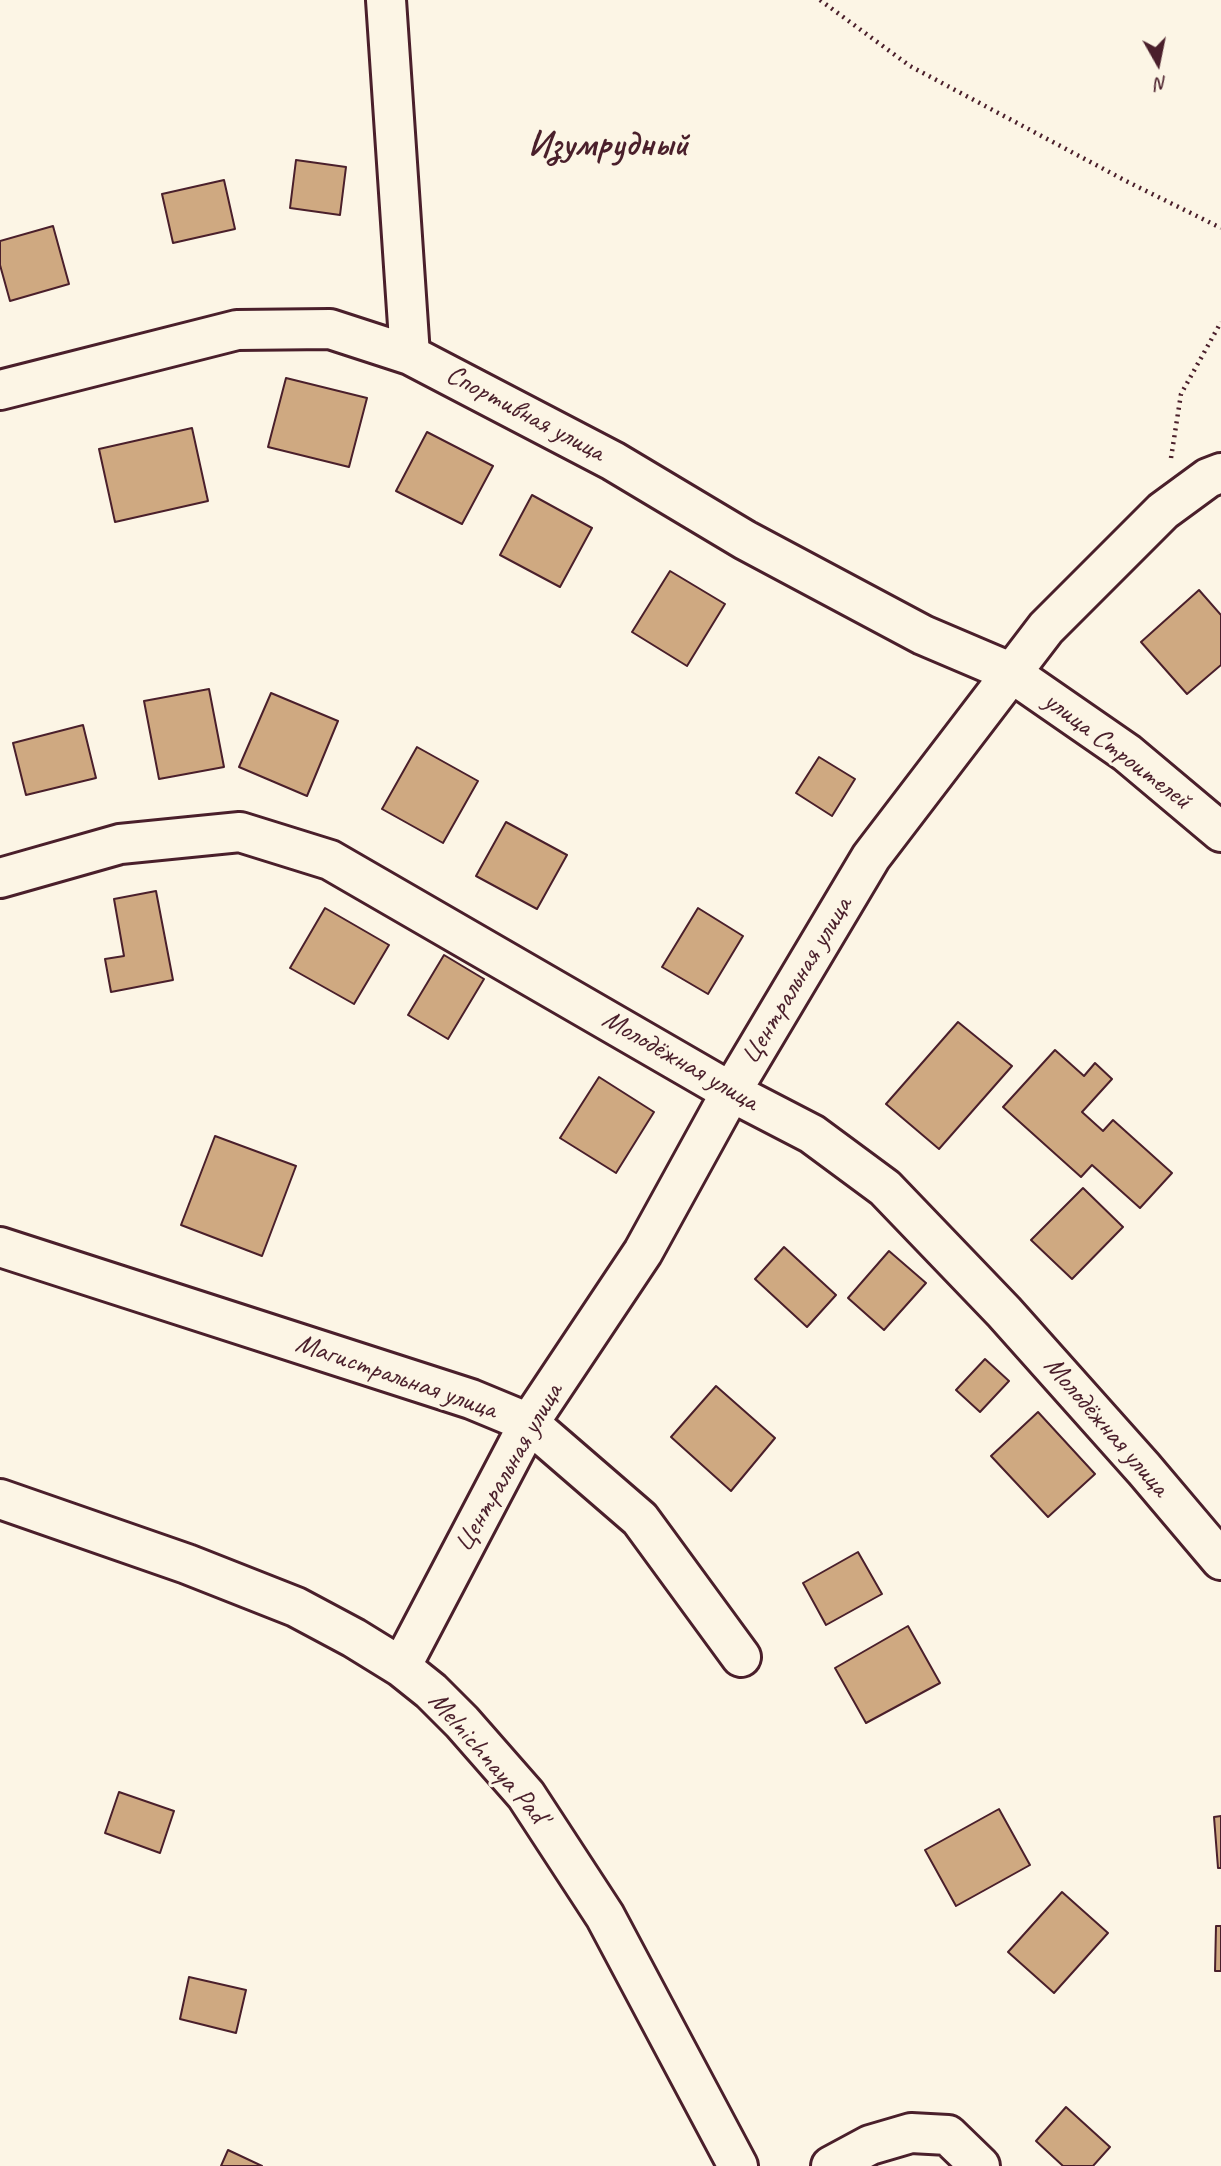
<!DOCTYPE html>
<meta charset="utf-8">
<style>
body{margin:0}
#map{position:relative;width:1221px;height:2166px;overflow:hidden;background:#fcf5e5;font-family:Caveat,sans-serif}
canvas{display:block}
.north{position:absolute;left:1123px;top:28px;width:70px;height:70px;-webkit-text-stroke:5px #fcf5e5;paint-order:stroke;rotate:171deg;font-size:19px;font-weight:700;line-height:28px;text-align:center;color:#4a1f2b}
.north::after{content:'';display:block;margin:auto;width:24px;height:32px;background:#4a1f2b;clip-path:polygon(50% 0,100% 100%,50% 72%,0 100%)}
</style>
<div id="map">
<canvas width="1221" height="2166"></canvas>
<div class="north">N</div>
</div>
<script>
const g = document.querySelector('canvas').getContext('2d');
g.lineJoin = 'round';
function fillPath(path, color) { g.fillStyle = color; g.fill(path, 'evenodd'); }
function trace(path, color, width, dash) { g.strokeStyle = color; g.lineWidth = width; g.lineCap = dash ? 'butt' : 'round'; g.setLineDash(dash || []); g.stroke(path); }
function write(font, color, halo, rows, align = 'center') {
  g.font = font + ' Caveat,sans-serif'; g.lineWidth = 6; g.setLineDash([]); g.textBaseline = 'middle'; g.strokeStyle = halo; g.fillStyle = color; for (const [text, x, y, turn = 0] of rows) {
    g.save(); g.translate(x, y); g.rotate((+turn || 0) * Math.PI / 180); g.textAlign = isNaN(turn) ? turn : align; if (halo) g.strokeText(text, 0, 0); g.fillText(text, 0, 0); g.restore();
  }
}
const building = new Path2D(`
 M296,160L346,167L340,215L290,208Z
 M224,180L235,229L173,243L162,194Z
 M53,226L69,284L10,301L0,265V241Z
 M286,378L367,398L349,467L268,447Z
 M192,428L208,501L115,522L99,449Z
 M427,432L493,466L462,524L396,491Z
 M532,495L592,528L560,587L500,555Z
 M670,571L725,604L687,666L632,632Z
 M1199,590L1221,615V665L1187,694L1141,642Z
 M209,689L224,767L159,779L144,701Z
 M271,693L338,721L307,796L239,767Z
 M83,725L96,778L26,795L13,743Z
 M417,747L478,781L443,843L382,809Z
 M819,757L855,779L832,816L796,793Z
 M506,822L567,855L537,909L476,876Z
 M156,891L173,980L111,992L105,959L124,956L114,899Z
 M325,908L389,945L354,1004L290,968Z
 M698,908L743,936L708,994L662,967Z
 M444,955L484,979L448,1039L408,1015Z
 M958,1022L1012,1066L939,1149L886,1104Z
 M1055,1050L1084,1076L1095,1063L1112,1079L1082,1112L1103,1131L1113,1120L1172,1173L1140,1208L1092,1165L1081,1177L1003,1107Z
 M599,1077L654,1112L616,1173L560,1138Z
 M215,1136L296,1166L262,1256L181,1225Z
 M1083,1188L1123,1227L1072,1279L1031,1240Z
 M784,1247L836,1295L807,1327L755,1279Z
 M889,1251L926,1283L884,1330L848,1298Z
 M985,1359L1009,1381L980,1412L956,1390Z
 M716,1386L775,1438L731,1491L671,1437Z
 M1038,1412L1095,1474L1048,1517L991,1456Z
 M858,1552L882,1594L826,1625L803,1583Z
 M908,1626L940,1683L866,1723L835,1668Z
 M119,1792L174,1811L160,1853L105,1833Z
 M999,1809L1030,1865L956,1906L925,1850Z
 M1221,1816V1868H1218L1214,1817Z
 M1062,1892L1108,1933L1054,1993L1008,1952Z
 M1216,1926H1221V1971H1215Z
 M189,1977L246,1990L236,2033L180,2019Z
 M1066,2107L1110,2147L1093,2166H1063L1036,2141Z
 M228,2150L262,2166H221Z`);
fillPath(building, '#cfa981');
trace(building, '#4a1f2b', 2);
const minor = new Path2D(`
 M386,0L410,355
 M0,390L237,330L330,329L410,355L613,461L745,540L923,635L1010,672L1127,753L1221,832
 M0,878L120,844L240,832L330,860L731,1092L812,1134L885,1188L1004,1312L1144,1469L1221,1560
 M0,1247L471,1399L529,1423L640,1519L741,1657
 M0,1499L187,1564L296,1607L354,1638L401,1667L431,1691L462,1722L526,1795L605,1916L738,2166
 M401,1667L529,1423L643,1252L731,1092L871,857L1046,628L1163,511L1208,478L1221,473
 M831,2166L870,2145L911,2133L948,2135L980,2166`);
trace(minor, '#4a1f2b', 44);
trace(new Path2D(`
 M820,0L910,66L1128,182L1221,228
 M1171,458L1181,394L1221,322`), '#4a1f2b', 4.5, [2, 5]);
trace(minor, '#fcf5e5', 38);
write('28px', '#4a1f2b', '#fcf5e5', [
 ["Спортивная улица",525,414,28],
 ["улица Строителей",1117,751,37],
 ["Центральная улица",797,981,-59],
 ["Молодёжная улица",680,1061,30],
 ["Магистральная улица",396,1377,19],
 ["Молодёжная улица",1106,1427,49],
 ["Центральная улица",509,1468,-60],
 ["Melnichnaya Pad'",488,1759,49]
]);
write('bold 35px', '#4a1f2b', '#fcf5e5', [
 ["Изумрудный",608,146]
]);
</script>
